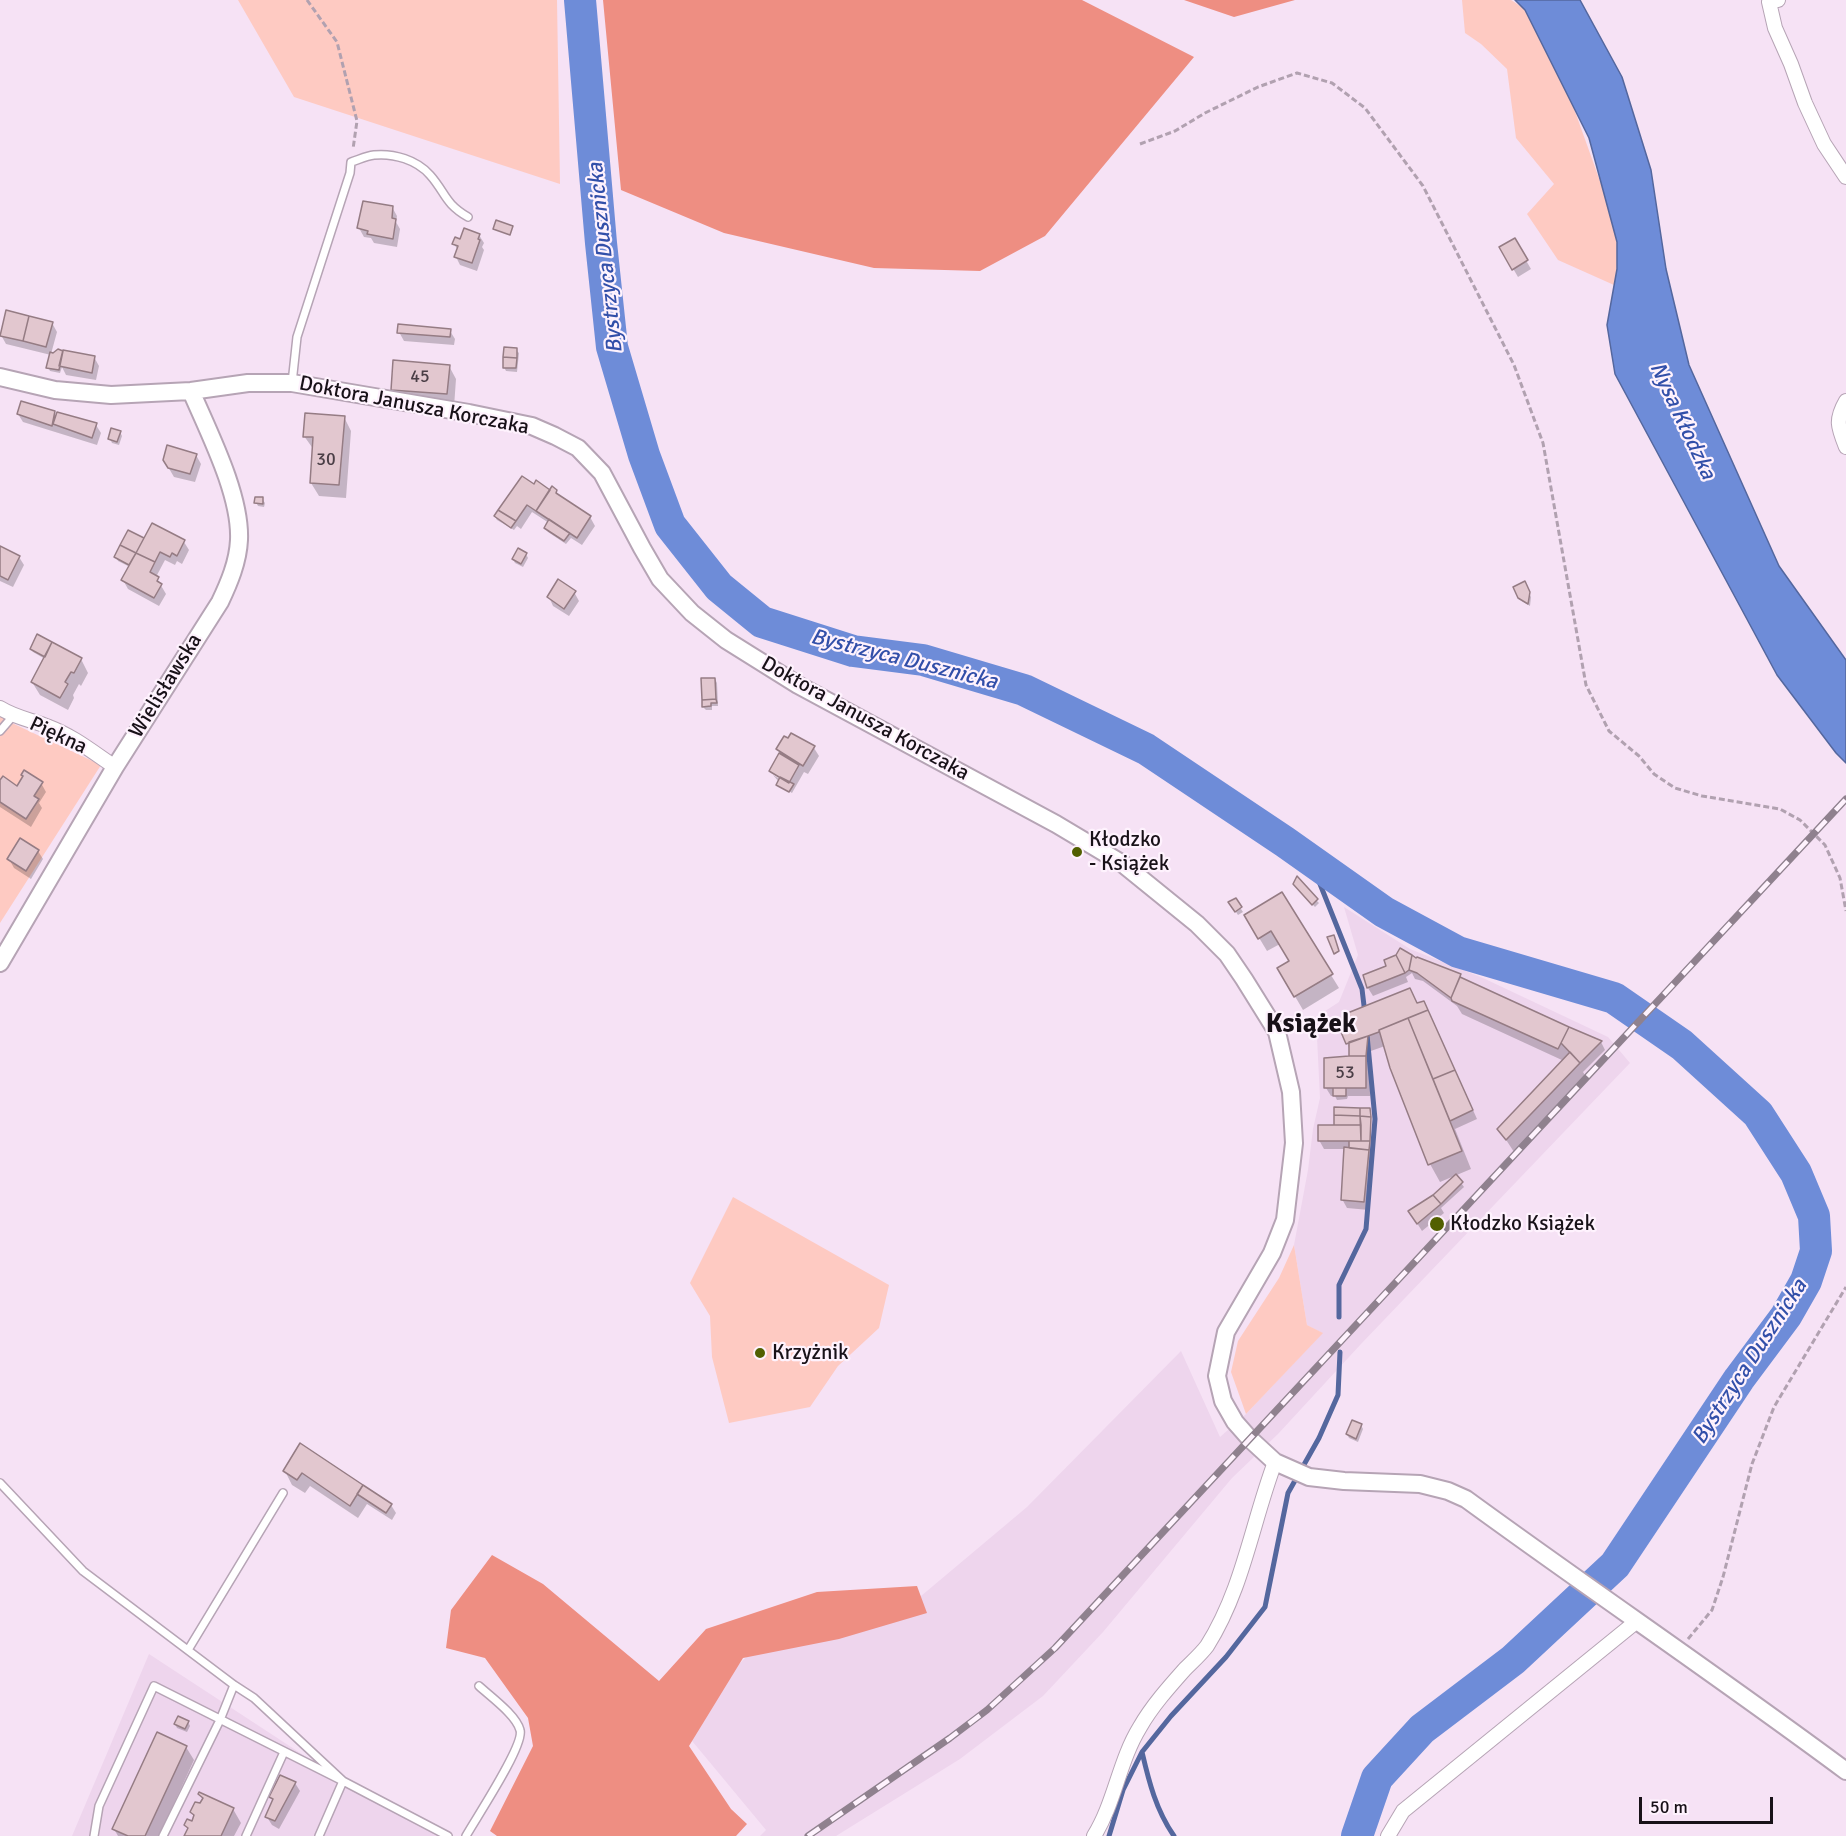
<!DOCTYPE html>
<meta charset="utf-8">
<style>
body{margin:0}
#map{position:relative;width:1846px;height:1836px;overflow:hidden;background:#f6e2f5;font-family:Signika,sans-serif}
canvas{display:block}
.scale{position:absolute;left:1639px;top:1797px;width:134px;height:27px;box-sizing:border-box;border:3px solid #181118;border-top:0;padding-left:8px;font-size:18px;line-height:21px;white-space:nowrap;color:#181118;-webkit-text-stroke:4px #fef2fd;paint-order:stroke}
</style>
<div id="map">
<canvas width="1846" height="1836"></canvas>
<div class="scale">50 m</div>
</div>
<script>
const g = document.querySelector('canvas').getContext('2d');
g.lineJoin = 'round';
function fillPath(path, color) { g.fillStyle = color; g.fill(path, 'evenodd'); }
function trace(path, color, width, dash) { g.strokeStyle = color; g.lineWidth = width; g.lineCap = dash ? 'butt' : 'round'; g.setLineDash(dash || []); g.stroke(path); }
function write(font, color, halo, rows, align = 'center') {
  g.font = font + ' Signika,sans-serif'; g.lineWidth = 4.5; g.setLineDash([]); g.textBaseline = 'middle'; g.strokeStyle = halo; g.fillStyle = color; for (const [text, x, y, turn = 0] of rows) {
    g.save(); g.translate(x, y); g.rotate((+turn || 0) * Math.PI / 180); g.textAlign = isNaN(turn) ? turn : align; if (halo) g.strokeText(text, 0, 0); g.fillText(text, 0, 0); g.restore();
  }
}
fillPath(new Path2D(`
 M1344,907L1410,949L1483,978L1608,1037L1630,1063L1361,1344L1278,1434L1232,1478L1103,1632L1043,1696L960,1759L836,1836H760L766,1830L678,1724L783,1621L902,1612L1027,1507L1181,1351L1220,1437L1246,1414L1322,1333L1307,1325L1294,1245L1308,1170L1313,1129L1320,1098L1316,1017L1339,1002L1358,955Z
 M149,1654L343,1781L453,1836H72Z`), '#eed5ed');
fillPath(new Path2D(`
 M238,0H557L560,184L294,97Z
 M1462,0H1511L1525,9L1562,75L1611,212L1617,242V269L1614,285L1558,260L1527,214L1554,184L1516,138L1507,69L1481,44L1465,33Z
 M0,715L12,723L101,765L0,923Z
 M733,1197L889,1285L879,1328L838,1366L810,1407L729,1423L712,1357L710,1316L690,1283Z
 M1294,1245L1307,1325L1323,1333L1246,1414L1231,1372L1238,1341L1279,1278Z`), '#fecac2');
fillPath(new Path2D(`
 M603,0H1082L1194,57L1045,236L980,271L874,268L724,233L621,190Z
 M1184,0H1295L1234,17Z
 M492,1555L543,1584L659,1681L706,1629L817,1592L917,1586L927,1613L839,1639L743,1658L689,1746L731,1809L747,1824L736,1836H497L490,1831L533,1746L528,1718L485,1658L446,1648L451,1610Z`), '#ee8e82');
const water = new Path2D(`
 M571,0H592L598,59L573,40Z
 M1515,0H1580L1622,77L1651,170L1666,269L1689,365L1779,566L1846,660V763L1836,753L1777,675L1615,374L1607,325L1617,269V242L1589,138L1525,10Z`);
fillPath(water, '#6e8cd8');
trace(water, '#54679e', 1.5);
fillPath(new Path2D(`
 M392,207L397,216L396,222L400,229L397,247L374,243L371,238L364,237L359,228Z
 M479,235L484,243L482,247L484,250L477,271L460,265L456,257L458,250L454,244Z
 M1514,240L1531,269L1518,277L1501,248Z
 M52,323L57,332L51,354L94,357L99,366L96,380L66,375L62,367L60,373L50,371L48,367L51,355L6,344L1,335Z
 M450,331L455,339L454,345L404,341L399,332Z
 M516,350L519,353L517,372L506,371L504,367Z
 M449,366L456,379L454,407L400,403L392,389Z
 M54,413L56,416L96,425L101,433L97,445L23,422L18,414Z
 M344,417L351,431L346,498L319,496L311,483L314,450L304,436Z
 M120,432L122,436L119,445L112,443L110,439Z
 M196,455L201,464L195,482L174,477L164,460Z
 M534,486L550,492L556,491L561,499L590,517L595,526L582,545L571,538L566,544L548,532L545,528L549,523L532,512L521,529L517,526L514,530L497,520L495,517Z
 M262,499L265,503L264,507L258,506L256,502Z
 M143,539L184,542L189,550L182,564L177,561L175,565L165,560L156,577L166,594L159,606L128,589L123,580L130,567L118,561L116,557Z
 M0,548L19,557L24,565L13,587L0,581Z
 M526,554L528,558L523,567L515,563L513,559Z
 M1524,583L1531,597L1530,606L1522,601L1515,588Z
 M574,592L579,601L569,616L553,606L549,597Z
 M31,649L81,659L88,673L81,686L79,684L73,695L74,698L68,710L40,695L32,682L45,659L33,652Z
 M715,679L717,683L718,706H712V710H706L703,707Z
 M814,748L819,756L808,774L804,772L792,793L778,784L779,782L773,775L790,785V782L772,771L780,754L778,749Z
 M22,775L41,783L46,792L39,803L42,808L31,827L0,807V783L17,788L24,778Z
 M38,851L43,859L31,879L14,868L9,859Z
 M1297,888L1316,900L1319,903L1315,907Z
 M1281,894L1339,988L1303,1010L1279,969L1291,962L1280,944L1267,951L1246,916Z
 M1235,900L1243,912L1238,915L1230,903Z
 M1411,956L1460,975L1463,980L1601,1042L1605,1050L1583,1072L1586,1077L1514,1152L1499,1129L1564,1061L1462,1014L1457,1006L1423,981L1415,979L1412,973L1406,977L1408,982L1373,996L1368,988Z
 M1410,990L1418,1004L1423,1002L1431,1016L1477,1119L1455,1129L1471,1169L1440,1182L1430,1164L1385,1046L1368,1052L1367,1062L1370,1066V1096H1348L1347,1099L1337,1100L1335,1096H1331L1326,1088L1352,1058L1348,1045L1356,1042Z
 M1369,1109L1371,1113L1370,1155L1373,1160L1369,1210L1347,1208L1342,1199L1346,1149H1324L1319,1140L1336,1126Z
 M1456,1176L1464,1187L1441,1208L1444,1213L1422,1231L1415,1220L1433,1197Z
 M1361,1425L1363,1429L1358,1442L1349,1438L1347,1434Z
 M301,1445L391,1505L396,1513L392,1520L367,1504L358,1518L310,1486L305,1493L292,1485L285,1471Z
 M188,1722L190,1726L187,1732L177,1728L175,1724Z
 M186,1747L194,1760L159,1836H118L114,1829Z
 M295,1783L300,1791L279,1829L272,1825L267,1817L274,1802L271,1797Z
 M200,1794L233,1809L241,1823L234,1836H186L189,1831L186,1825L192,1822L203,1800Z`), '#0003');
trace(new Path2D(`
 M1310,859L1362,989L1365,1014
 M1339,1317V1285L1366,1229L1375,1119L1367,1035
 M1109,1836L1123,1790L1142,1752
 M1174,1836C1156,1810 1149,1782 1142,1752L1171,1716L1226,1657L1265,1607L1288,1493L1319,1438L1338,1395L1340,1352`), '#54679e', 5);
trace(new Path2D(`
 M580,0L601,243L612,347L644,455L670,525L719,587L762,622L853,651L923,660L1024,690L1146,749L1285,842L1384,912L1458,952L1614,998L1682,1045L1758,1114L1796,1173L1814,1216L1816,1251L1806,1281L1786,1316L1739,1379L1615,1565L1513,1660L1422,1729L1377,1778L1357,1836`), '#6e8cd8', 32);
const building = new Path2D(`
 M363,201L393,206L392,218L396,219L393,239L367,234L368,231L357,228Z
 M496,220L513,226L510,235L493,229Z
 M464,228L480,234L478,239L480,240L472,263L454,257L458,246L452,244L455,237L460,239Z
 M1515,238L1528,260L1512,270L1499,247Z
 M6,310L29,316L23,341L0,336Z
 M29,316L53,322L46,347L23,341Z
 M398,324L451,329L450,337L397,333Z
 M504,347L517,348V358L503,357Z
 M58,349L63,351L59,370L46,368L50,352L53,353Z
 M63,350L95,356L92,373L59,366Z
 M503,357L517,358L516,368H503Z
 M393,360L450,365L447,394L391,390Z
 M21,401L55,411L52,426L17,414Z
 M57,412L97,423L92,438L53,424Z
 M305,413L345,416L339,485L310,483L313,437H303Z
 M111,428L121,431L117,442L108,439Z
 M167,445L197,454L190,474L168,468L163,460Z
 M522,476L534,484L536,480L550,490L536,511L527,505L516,521L498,510Z
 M552,486L557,490L556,493L591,516L577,538L536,511Z
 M255,497H263V504L254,503Z
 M498,510L516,521L511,528L494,516Z
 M549,519L570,533L564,541L544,528Z
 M152,523L185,540L177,556L172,553L170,557L160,552L155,562L136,553Z
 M128,530L144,538L136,553L120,545Z
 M120,545L136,553L129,565L114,557Z
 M0,546L20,556L8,580L0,576Z
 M518,548L527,553L521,564L512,559Z
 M136,553L155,562L150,572L159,577L157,581L162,584L154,598L121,580Z
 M558,579L576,591L564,609L547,597Z
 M1525,581L1530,592L1528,604L1518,598L1513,587Z
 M37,634L52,642L45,657L30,649Z
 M52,642L82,658L74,673L71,672L65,682L68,684L60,698L31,682Z
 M701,678H715L716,699L702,700Z
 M716,699L717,703H711V706L702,707V700Z
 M791,733L815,746L803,766L776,749L784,736L788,738Z
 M779,753L799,765L789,783L769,771Z
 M24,770L43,782L34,796L39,799L26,819L0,802V780L3,776L17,786L23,776L21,775Z
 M780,777L794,784L789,792L776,785Z
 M20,838L39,850L26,871L7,859Z
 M1297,876L1318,899L1312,905L1293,884Z
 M1282,892L1333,974L1294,997L1277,968L1289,961L1271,931L1258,939L1244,915Z
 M1236,898L1242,907L1235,912L1228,902Z
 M1334,935L1339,951L1334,954L1327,937Z
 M1400,948L1412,955L1409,970L1405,973L1396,955Z
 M1396,955L1405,973L1367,988L1363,975L1386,966L1384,960Z
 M1412,955L1416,958L1417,957L1461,974L1451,998L1417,973L1409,970Z
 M1460,977L1569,1027L1558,1049L1452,1001L1451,998Z
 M1410,988L1417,1003L1424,1001L1428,1010L1379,1030V1032L1346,1044L1338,1025L1347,1022L1345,1014Z
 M1428,1010L1455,1070L1433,1079L1408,1018Z
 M1408,1018L1462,1151L1428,1165L1390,1068L1379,1030Z
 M1569,1027L1602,1041L1580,1063L1561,1043Z
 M1368,1036L1366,1056H1349V1042Z
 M1570,1052L1580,1063L1506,1140L1497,1129Z
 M1349,1056H1366V1088H1324V1058Z
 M1455,1070L1473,1110L1450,1121L1433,1079Z
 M1333,1088H1346V1096H1333Z
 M1334,1107L1360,1108V1116L1334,1115Z
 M1360,1108H1370L1371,1117L1360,1116Z
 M1334,1115L1360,1116L1361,1125H1334Z
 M1360,1116L1371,1117L1370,1141H1361Z
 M1318,1125H1361V1141H1318Z
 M1349,1141H1370L1369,1150L1349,1148Z
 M1344,1147L1369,1150L1364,1202L1341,1200Z
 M1456,1174L1463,1182L1441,1204L1433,1195Z
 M1433,1195L1441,1204L1417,1224L1408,1211Z
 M1352,1420L1362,1424L1356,1439L1346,1434Z
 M300,1443L363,1485L350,1506L302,1473L297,1480L283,1471Z
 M363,1485L392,1504L386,1513L357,1494Z
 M178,1716L189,1721L185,1729L174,1724Z
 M157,1732L187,1746L145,1836H128L112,1829Z
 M280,1775L296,1782L275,1821L265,1817L273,1799L269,1797Z
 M199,1792L234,1808L221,1836H184L188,1828L184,1825L187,1819L192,1821L194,1815L190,1812L195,1802L200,1803L203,1798L198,1794Z`);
fillPath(building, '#e2c7cf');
trace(building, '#957c84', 1.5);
const service = new Path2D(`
 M292,383L297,337L350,173L351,162C358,160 366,156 374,155C394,153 417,160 430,175C446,193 444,203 468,217
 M0,731L13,716
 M0,1483L83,1571L234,1685L254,1698L343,1781L448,1836
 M188,1650L283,1493
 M94,1836L99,1806L154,1686L343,1781L319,1836
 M163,1836L220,1720L234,1685
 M246,1836L284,1752
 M466,1836C476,1818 525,1745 520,1730C516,1715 491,1697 479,1686`);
const minor = new Path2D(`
 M1778,0L1769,2L1775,28L1791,64L1805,103L1824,144L1846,177
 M1846,401C1835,420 1838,427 1846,447
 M0,708C16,718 32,720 49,727C73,736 94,753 115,767
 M1094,1836C1115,1802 1119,1761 1140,1727C1152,1706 1169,1687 1185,1669C1192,1662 1201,1654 1207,1646C1243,1589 1252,1523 1275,1462
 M1388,1836L1403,1811L1637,1621`);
const tertiary = new Path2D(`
 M0,377L55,390L111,395L191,391L248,383H292L469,413L532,426L555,436L578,448L602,473L642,548L660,579L692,613L726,640L798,685L1056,824L1123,864L1197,924L1227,954L1244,979L1277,1032L1291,1092L1294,1143L1285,1220L1272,1253L1226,1332L1217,1376L1223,1401L1235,1422L1250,1439L1275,1462L1309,1477L1344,1481L1420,1484L1448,1491L1466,1499C1592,1591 1721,1678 1846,1771
 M0,963L115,767L220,602C229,583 238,562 239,540C241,495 209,433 191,391`);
trace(service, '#b6a4b5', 10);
trace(minor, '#b6a4b5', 16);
trace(tertiary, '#b6a4b5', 20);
trace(new Path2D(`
 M307,0L337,42L357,121L353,149
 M1140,144L1175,131L1205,113L1258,87L1297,73L1332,83L1365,108L1423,186L1514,365L1543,443L1586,685L1609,731L1639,756L1654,774L1675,788L1702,796L1780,809L1800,820L1825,845L1840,878L1846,911
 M1688,1639L1712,1610L1723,1577L1752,1464L1774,1407L1846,1287`), '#b1a1b0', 3, [6, 3]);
trace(service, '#fff', 7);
trace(minor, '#fff', 14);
trace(tertiary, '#fff', 16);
const rail = new Path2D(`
 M808,1836L950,1738L987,1710L1055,1648L1846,799`);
trace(rail, '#8f818e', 7);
trace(rail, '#fef2fd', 4.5, [14]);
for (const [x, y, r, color] of [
 [1077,852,6,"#526001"],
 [1437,1224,8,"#526001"],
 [760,1353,6,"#526001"]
]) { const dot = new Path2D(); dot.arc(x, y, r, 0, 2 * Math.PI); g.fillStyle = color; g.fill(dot); trace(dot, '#fef2fd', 2); }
write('18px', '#4a3e46', null, [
 ["45",420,377],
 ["30",326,460],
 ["53",1345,1073]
]);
write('21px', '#181118', '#fef2fd', [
 ["Doktora Janusza Korczaka",414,406,11],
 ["Wielisławska",166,686,-58],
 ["Doktora Janusza Korczaka",865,719,29],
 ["Piękna",58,736,25]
]);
write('21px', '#181118', '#fef2fd', [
 ["Kłodzko",1089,840],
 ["- Książek",1089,864],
 ["Kłodzko Książek",1450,1224],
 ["Krzyżnik",772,1353]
], 'left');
write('italic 22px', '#324fa9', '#fef2fd', [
 ["Bystrzyca Dusznicka",606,258,-96],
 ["Nysa Kłodzka",1682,421,65],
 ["Bystrzyca Dusznicka",904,660,14],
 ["Bystrzyca Dusznicka",1750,1362,-57]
]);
write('bold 27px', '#181118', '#fef2fd', [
 ["Książek",1311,1025]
]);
</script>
